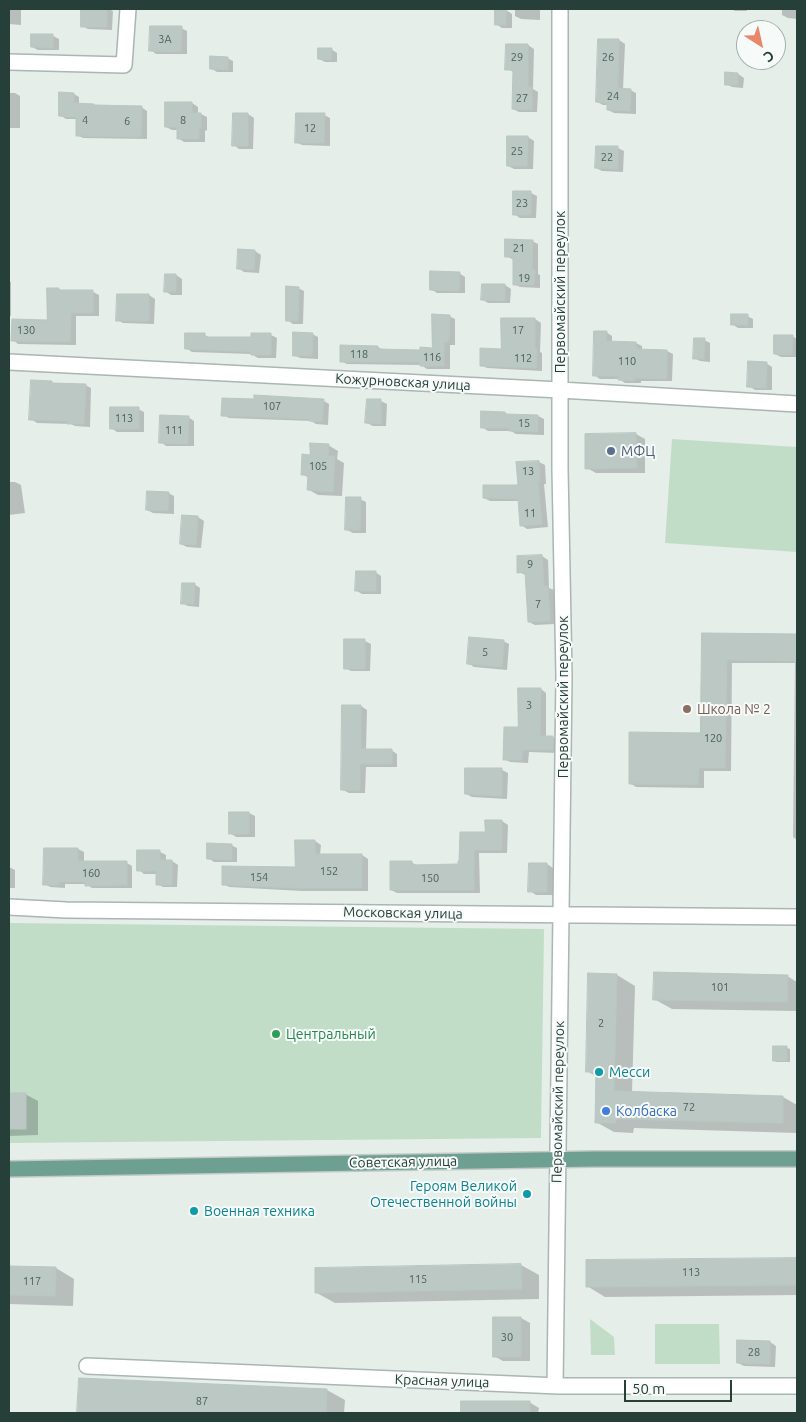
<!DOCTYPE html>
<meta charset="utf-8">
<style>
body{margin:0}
#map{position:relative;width:806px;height:1422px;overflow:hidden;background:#e6eeea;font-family:Ubuntu,sans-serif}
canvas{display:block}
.frame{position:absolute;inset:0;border:10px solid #263f38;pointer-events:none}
.north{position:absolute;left:736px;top:20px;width:50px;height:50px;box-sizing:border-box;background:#f6faf8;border:1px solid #a3afab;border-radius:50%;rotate:145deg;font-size:14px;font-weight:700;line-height:20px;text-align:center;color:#263f38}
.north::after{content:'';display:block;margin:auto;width:18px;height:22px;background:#e8876a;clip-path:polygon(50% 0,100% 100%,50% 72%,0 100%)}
.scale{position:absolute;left:624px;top:1380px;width:108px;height:22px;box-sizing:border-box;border:2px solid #263f38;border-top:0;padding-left:6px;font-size:15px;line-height:18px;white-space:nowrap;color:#263f38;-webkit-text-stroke:4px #f6faf8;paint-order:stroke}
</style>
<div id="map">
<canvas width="806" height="1422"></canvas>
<div class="frame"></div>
<div class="north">С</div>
<div class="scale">50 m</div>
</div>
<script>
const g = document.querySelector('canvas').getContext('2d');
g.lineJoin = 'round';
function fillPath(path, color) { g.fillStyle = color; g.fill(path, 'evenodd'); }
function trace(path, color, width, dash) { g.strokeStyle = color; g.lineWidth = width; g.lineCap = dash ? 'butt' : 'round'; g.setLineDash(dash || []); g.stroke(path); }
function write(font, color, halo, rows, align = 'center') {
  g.font = font + ' Ubuntu,sans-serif'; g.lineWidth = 4; g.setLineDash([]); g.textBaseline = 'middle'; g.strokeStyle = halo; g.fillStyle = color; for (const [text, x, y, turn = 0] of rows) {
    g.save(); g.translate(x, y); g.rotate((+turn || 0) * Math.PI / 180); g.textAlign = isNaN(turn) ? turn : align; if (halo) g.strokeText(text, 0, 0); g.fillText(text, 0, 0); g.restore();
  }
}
fillPath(new Path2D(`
 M672,439L797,447V552L665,543Z
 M9,923L544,929L541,1138L9,1143Z
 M590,1319L614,1337L615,1355H591Z
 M655,1324H719L720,1364H655Z`), '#c1ddc8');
fillPath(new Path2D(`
 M9,9H21V25L9,24Z
 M82,9H108L113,11L112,30L88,29L82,26Z
 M515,9H540V20L521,19L515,16Z
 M731,9H747V11H735Z
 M782,9H797V19L788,18L782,15Z
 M496,10H506L512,14V28H502L496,24Z
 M181,28L187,31V54H156L151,50Z
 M53,36L59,39V50H38L32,47Z
 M619,40L625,44L623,90H630L636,93V114L614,113L608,110V105H603L597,102Z
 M528,45L534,49L533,89L538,92L537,112H519L513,109L514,72L507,69Z
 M331,49L337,53V62H325L319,59Z
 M227,58L233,61V72H217L212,69Z
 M738,74L744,78L743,88L732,87L726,84Z
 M9,93H15L20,96V128H9Z
 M74,94L79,97V104L94,105L97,106L141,107L147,111V139L83,138L77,135L78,119H66L60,115Z
 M192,103L198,107V114H201L207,117V130L205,131V142H184L178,138V130H172L166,127Z
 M234,114H248L254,118L253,149H239L234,145Z
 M324,115L330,118V146L302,145L296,142Z
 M528,137L534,141L533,169H514L508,166Z
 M618,148L624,151L623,172L602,171L596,168Z
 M531,193L537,196L536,218H520L514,214Z
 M532,241L538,244V274L540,275V288L520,287L514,284V260L506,256Z
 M255,251L261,255L259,273L244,272L238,268Z
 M459,273L465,277V293H437L431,289Z
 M166,275H176L182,279V295H171L165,291Z
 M9,281L11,282V316H9Z
 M505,285L511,289L510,303H488L483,300Z
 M298,288L304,291L303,324H293L287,320Z
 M59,289L62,291L93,292L99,295V316H76V345L18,344L13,340L48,321Z
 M149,295L155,299L154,324L123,323L117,320Z
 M449,316L455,319V345H450V369H427L421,365L347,364L341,361L378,347L383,350L421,351L433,349Z
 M747,316L753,319V328H738L732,324Z
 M503,319H535L541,323L540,352L542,353V371L487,368L481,365L502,350Z
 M606,332L612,336V342L636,343L642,346V350L667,351L673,354L672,381H641V383H625L619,379H600L594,375Z
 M312,334L318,337V359L300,358L294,355Z
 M205,335L210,338L252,339L271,335L277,338L276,358H258L251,354L192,352L186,348Z
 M792,336L797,339V357H781L775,354Z
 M704,340L710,343V362L700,361L694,358Z
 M766,363L772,367V390H755L749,386Z
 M32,382L85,385L91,388L90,427L75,426L71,424L37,423L31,419Z
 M255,400L324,401L329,404L328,425L316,424L311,421L229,418L223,415Z
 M368,400L381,401L387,404L386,426H373L367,423Z
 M138,409L144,412V432H117L111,428Z
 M505,413L509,415L538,416L544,419V435L516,434L511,431H488L482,427Z
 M188,417L194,421V446H166L161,442Z
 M636,434L645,439V473H596L587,468Z
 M328,445L338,451L337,459L344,463L342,496L318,495L309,490V478L302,474L311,456Z
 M539,462L545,465L546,484H544L548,527L527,529L521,525L519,501H490L484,498L519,486Z
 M9,482H15L21,485L25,513L9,515Z
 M168,493L174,496V514L153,513L147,510Z
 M360,499L366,502V533H353L347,530Z
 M198,517L204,521L201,548L187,547L181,544Z
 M542,556L548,560L549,588L554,590L555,624L535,625L529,622L526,575L518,572V558Z
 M375,572L381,576V594H362L357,591Z
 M194,584L200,588L199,607L188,606L182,603Z
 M703,634L797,635V840L793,837L795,663H732L731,771H704V788L636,787L630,783L701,734Z
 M365,641L371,644L370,671H351L345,668Z
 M503,641L509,644L507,670L474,667L468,663Z
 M541,689L546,693V737H553L559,741L558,753L529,752L528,763L510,762L504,759L519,729Z
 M361,706L367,710L366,750H391L397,754V767H366L365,793H349L343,790Z
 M502,770L508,773L507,799L472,797L466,794Z
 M230,813H249L255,816V837H236L230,833Z
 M502,821L508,825L507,853H479L480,893H397L391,890L411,862L418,866L459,865L486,833Z
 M315,841L321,845L320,855H362L368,859V891H302L229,887L223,884L296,868Z
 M231,845L237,848V862H214L208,858Z
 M78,849L84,852V862L127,863L132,866V888H92L86,884H65V888L50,887L45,884Z
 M160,852L166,855V861H172L178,865L177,887H163L157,884V874H144L139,870Z
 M547,864L553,868V895H536L530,891Z
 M9,867L15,870V888H9Z
 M617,975L635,986L632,1093L783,1097L797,1105V1133L634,1128L633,1133L614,1132L596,1122L597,1077L587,1071Z
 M787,976L797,982V1011L672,1009L654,999Z
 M774,1048H787L790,1049V1062H776L774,1060Z
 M9,1094H25L38,1101V1135L9,1136Z
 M797,1259V1295L605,1297L587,1286V1261Z
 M521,1265L539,1275V1299L335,1303L317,1293Z
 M9,1267L56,1268L74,1279L73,1306L9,1304Z
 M494,1318H521L530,1323V1361H503L494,1356Z
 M770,1342L776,1346L775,1367L744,1366L738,1363Z
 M80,1379L327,1390L345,1400L344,1413H79Z
 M463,1402H529L539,1408L538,1413H462Z`), '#0003');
const building = new Path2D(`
 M81,9H107V27H81Z
 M495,9H506V25H495Z
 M150,26H182L181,52L149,51Z
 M31,34H53V48L31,47Z
 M598,39H619L618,88L631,89L630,111L607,110V103L596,102Z
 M506,44H528V87H532V110L512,109L513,70H505Z
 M318,48H332L331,60L318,59Z
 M210,56L228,57V70L210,69Z
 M725,72L738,73V85H725Z
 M59,92L74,93V103L94,104V105L142,106L141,137L76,136V117L59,116Z
 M165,102H192V113H201V128H199V139H177V127H165Z
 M233,113H248V146H232Z
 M296,113H325L324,143H295Z
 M507,136H528L527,166H507Z
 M596,146H618V169L595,168Z
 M513,191H531V215H513Z
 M505,239L533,240L532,270H535L534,285H513V257H505Z
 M238,249L255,250L254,270L237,269Z
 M430,271L460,272L459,291L430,290Z
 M165,274H176V292H164Z
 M482,284H505V301L481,300Z
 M286,286L299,287L298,321H286Z
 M47,288H59V290H93V313H71L70,342L11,341L12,319L47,320Z
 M117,294H149V321H116Z
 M432,314L450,315L449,342H444V366H420V362H340V345L378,346V349L420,350V347L432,348Z
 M731,314H748V325H731Z
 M501,318H535V349H537L536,368L480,366V348L501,349Z
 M594,331H607L606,341L636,342V349L667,350V379L635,378V381L618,380V376H593Z
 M293,332L313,333L312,356H293Z
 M185,333H205V337H251V333H271V355H251V352L185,349Z
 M774,335H793L792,355L774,354Z
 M694,338H705L704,359H693Z
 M748,361L767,362L766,388L747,387Z
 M31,380L52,381V383L86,384L84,424H67V421L29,420Z
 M254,395L324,399L322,422L309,421V419L221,416L222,398L254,399Z
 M367,399H381V424L365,423Z
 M110,407H139V429H110Z
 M481,411L505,412V414L538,415V432L509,431V428H481Z
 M160,415L189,416L188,444L159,443Z
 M636,433L637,468L585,469V434Z
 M310,443L329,444L328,456H335L333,492L307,490L308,475H301L302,454L310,455Z
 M539,461L540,481H538L542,524L520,526L518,499L483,498V485H518L516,462Z
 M147,491L169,492L168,511L146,510Z
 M346,497H361L360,530H345Z
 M182,515L198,516L196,545L180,544Z
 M542,555L544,586H548L550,621L528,622L525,572L517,573V556Z
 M356,571H376V591H355Z
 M182,583H195L194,604H181Z
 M702,633L797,634V661L727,660L725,768H699L698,785L629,784V732L700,733Z
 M469,637L504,640L502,667L467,664Z
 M344,639H365V669H344Z
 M518,688H541L540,736H553V750H523L522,760H503L504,727H518Z
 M342,705H361V749H392V764H360V791L341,790Z
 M465,768H502V796L465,794Z
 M229,812H249V834H229Z
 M485,820H502V850H474V890H390V861H412V865L458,864V861H459L460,832H485Z
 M295,840H315V854H362V888H295L222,885V866L295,867Z
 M207,843L232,844V860L207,859Z
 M44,848H78V861H127V885L85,886V882H59V885H43Z
 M137,850H160V860H172V885H156V871H137Z
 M529,863H547V892H528Z
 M654,972L788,975L787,1002L653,1000Z
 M588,973L617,974L614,1091L783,1096V1123L616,1119L615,1123H595L596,1072H586Z
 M773,1046H787V1061H773Z
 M9,1093H26V1129H9Z
 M797,1258V1285L586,1287V1260Z
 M521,1264L522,1289L315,1293V1268Z
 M9,1266L56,1267L55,1296L9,1295Z
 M493,1317H521V1357H493Z
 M737,1340L770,1341V1364L737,1363Z
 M79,1378L327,1389L326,1413H77Z
 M461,1401H530V1413H461Z`);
fillPath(building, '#bbc8c3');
trace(building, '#b8c7c1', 1);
const minor = new Path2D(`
 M9,62L124,65L128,9
 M9,362L560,390L797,404
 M9,907L66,910L797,917
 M87,1366L559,1386H797
 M555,1386L564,676L560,469V9`);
const major = new Path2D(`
 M9,1169L595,1159H797`);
trace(minor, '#a9b6b1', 18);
trace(major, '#c2c9c7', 18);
trace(minor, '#fff', 15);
trace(major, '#6ea092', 15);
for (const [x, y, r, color] of [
 [611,451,5,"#5c6f8a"],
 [687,709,5,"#8d6e63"],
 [276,1034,5,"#2e9e5b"],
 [599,1072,5,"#0f9aa8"],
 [606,1111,5,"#3f7fe0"],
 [527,1194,5,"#0f9aa8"],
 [194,1211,5,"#0f9aa8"]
]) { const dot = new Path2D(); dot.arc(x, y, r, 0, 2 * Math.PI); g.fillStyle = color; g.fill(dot); trace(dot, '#f6faf8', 2); }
write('11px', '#4b615b', null, [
 ["3А",165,39],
 ["29",517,57],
 ["26",608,57],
 ["24",613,96],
 ["27",522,98],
 ["4",85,120],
 ["8",183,120],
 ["6",127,121],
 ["12",310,128],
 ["25",517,151],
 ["22",607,157],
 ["23",522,203],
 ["21",519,248],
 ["19",524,278],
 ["130",26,330],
 ["17",518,330],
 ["118",359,354],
 ["116",432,357],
 ["112",523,358],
 ["110",627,361],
 ["107",272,406],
 ["113",124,418],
 ["15",524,423],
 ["111",174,430],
 ["105",318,466],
 ["13",528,471],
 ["11",530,513],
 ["9",530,564],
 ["7",538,604],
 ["5",485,652],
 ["3",529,705],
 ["120",713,738],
 ["152",329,871],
 ["160",91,873],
 ["154",259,877],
 ["150",430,878],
 ["101",720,987],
 ["2",601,1023],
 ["72",689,1107],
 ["113",691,1272],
 ["115",418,1279],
 ["117",32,1281],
 ["30",507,1337],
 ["28",754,1352],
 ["87",202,1401]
]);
write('14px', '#263f38', '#f6faf8', [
 ["Первомайский переулок",560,292,-90],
 ["Кожурновская улица",403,382,3],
 ["Первомайский переулок",563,697,-90],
 ["Московская улица",403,913,1],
 ["Первомайский переулок",558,1102,-89],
 ["Советская улица",403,1162,-1],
 ["Красная улица",442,1381,2]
]);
write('14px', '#4e5e75', '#f6faf8', [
 ["МФЦ",621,451]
], 'left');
write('14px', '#785e54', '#f6faf8', [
 ["Школа № 2",697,709]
], 'left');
write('14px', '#27864d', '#f6faf8', [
 ["Центральный",286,1034]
], 'left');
write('14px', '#0d838f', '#f6faf8', [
 ["Месси",609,1072],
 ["Героям Великой",517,1186,"right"],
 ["Отечественной войны",517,1202,"right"],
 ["Военная техника",204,1211]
], 'left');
write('14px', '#366cbe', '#f6faf8', [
 ["Колбаска",616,1111]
], 'left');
</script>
